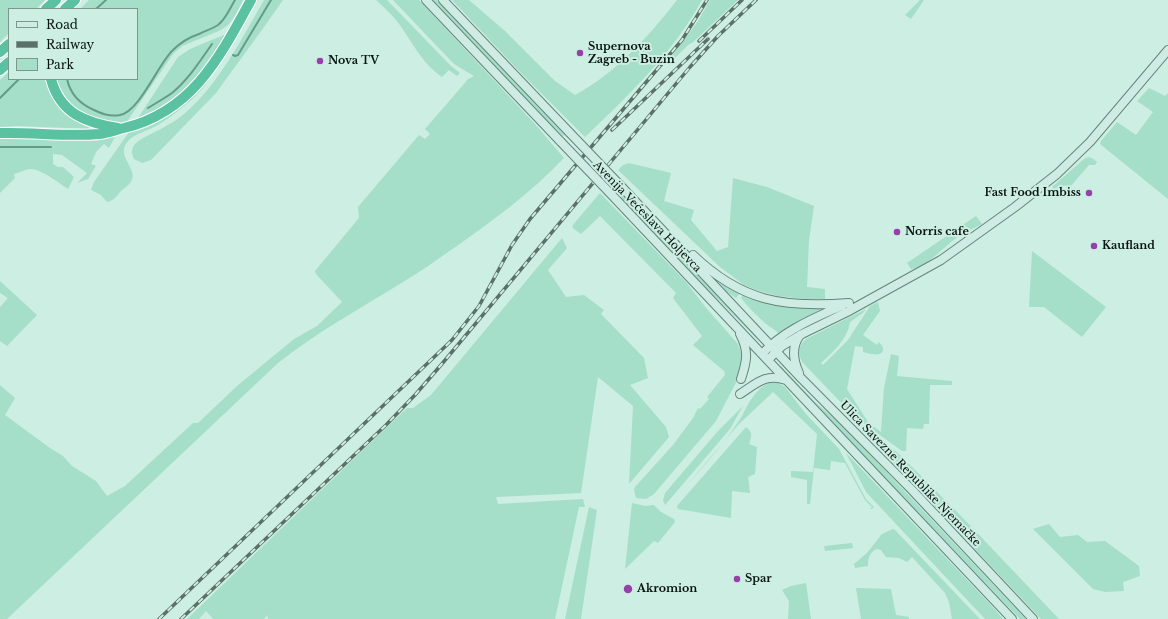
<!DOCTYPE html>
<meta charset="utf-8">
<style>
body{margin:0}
#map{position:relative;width:1168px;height:619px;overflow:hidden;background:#cdeee2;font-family:"Libre Baskerville",serif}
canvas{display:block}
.legend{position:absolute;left:8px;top:8px;width:130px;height:72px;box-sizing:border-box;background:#cdeee2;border:1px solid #7e978e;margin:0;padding:5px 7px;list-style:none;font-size:12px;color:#081410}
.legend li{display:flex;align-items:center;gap:8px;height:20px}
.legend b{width:20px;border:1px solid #7e978e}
</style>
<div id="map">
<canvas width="1168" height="619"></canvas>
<ul class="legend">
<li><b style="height:5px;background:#ceece3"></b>Road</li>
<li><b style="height:5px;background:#5b7068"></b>Railway</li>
<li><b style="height:11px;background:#a5dec9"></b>Park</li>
</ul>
</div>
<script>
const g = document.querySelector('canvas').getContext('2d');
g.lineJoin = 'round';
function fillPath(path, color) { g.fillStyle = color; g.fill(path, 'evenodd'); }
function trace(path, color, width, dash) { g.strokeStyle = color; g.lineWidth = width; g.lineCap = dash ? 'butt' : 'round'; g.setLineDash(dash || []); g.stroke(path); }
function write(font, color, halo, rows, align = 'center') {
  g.font = font + ' "Libre Baskerville",serif'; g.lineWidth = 4; g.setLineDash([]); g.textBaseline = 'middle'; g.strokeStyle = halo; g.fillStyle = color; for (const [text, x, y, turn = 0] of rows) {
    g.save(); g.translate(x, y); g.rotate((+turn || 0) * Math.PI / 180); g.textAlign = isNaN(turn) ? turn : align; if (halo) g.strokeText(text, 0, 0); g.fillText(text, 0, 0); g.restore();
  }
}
fillPath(new Path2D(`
 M0,0H45L36,9H9V33L0,42Z
 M89,0H243L235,16L228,25L219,31L182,46L173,54L126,123L103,124L88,119L64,101L55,79H137V9H80Z
 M264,0H283L264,27L216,93L151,160L142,163L134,159C132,155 131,151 133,147C138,138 157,132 166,126C172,123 178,119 184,114C219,84 241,40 264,0Z
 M376,0H387L451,66L460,73L457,76L449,70L442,77C421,63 411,39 396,20C390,13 383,6 376,0Z
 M393,0H419L535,124L564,158C531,193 491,222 451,250C435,261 420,272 403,282C361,308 317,332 278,363L7,619H0V385L15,398L5,415L50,448L63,456L72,466L96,481L107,496L125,486L193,423H198L237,386L294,339L317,326L342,302L316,274L315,271L359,218L358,207L419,135L425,139L430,134L425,129L464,84L468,79L474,76L462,69L453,63Z
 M432,0H437L566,135L563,136L555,128H553Z
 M452,0H469L505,31L555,81L575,95C616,73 649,36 677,0H702C673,53 628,96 585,137L520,72Z
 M710,0H738L692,43L688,45L674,59H670L698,21Z
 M920,0H924L911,19L905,15Z
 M226,34L207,66L193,84L167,105L136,121L178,57L190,49Z
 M9,72V79H46C58,107 64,116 92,129L17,126L0,127V80Z
 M211,75C205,92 172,117 156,126C147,131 135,134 129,140C114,155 137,167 132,180C130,184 125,188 121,191C117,196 113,201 107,202L101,195L91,190L94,182L129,132L156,122L178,109L195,93Z
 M1149,88L1165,96L1168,93V199L1100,144L1101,141L1117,122L1136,135L1153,112L1137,101Z
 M116,135L109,148L104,144L96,152L91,164L96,166L88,179L77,183L87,173L62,155L53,154V164L58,167H63L74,177L68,189C59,183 40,168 29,169C24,170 19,173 14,174L15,178L0,193V136Z
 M1088,157L1092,158L1097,162L1095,165H1089L1070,187H1068L1065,185L1058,192L1052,187L1084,159Z
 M629,163L671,173L664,201L694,210L691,220L717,251L728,247L733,178L767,187L814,206L809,240L807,287L825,289V299H804L778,296L756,290L744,285L720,267L618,170L623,165Z
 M617,188L759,338L757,339L721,302L698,281L622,200V198L614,190Z
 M600,193L686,282L707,309L738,344L742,356H745L742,371L716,421L654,494L646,499L636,498L634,490L635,487L673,445L693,418L698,408L700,409L709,399L707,397L725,375L724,371L693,345L702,336L673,298L676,293L600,216L581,234L574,229L572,226Z
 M976,216L982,224C975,228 968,230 962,234C948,242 926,269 911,269L907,263Z
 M562,238L567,248L548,270L566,297L584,295L604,310L601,314L644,358L648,378L630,385L666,427L669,437L629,484L633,406L598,377L581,493L496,497L498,504L583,499L585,507H579L555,619H268L267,615L264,619H213L206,611L199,619H187L407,408H413L431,395Z
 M1032,251L1106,307L1082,337L1044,307H1029Z
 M716,279L740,293L736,298L726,291Z
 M0,281L37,315L7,346L0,341V307L8,298L0,293Z
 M744,294L829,307L779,334C775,329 769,327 764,322C756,315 748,307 741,298Z
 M878,302L880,311L863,335L877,345L879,342C881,345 884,347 883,350C881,358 868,353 863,352V347L855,346L847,389L868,422L881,432L884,388L891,354L899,356L897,376L952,381V385H930L929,424H924L923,429L907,428L906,451H902L855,417L803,363C797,354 798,346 806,339L866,309L863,313L850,322C847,340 834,351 821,363L823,365L848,340L870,306Z
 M781,366L815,402L840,423L1026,619H1020L995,593L780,367Z
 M769,383H778L785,387L806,414L839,449L866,499L874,507L872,509H870L872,507L865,500L845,463L831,461L830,470L814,468L810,504H807V480L791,477V471L813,472L817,434L773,392L738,425L670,505C694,476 722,448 742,416C748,404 756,388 769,383Z
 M743,406L730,429L665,505L663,500L665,493L718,431Z
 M857,424H859L898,453L963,518L1059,619H1041Z
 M746,427C753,432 752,436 749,444L757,447L755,474L748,477L750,493L732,491L731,518L678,509L677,506Z
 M846,453L989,603L1003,619H985L866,492Z
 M632,503L645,506L654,505L661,512L674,519L675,522L658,543L654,541L625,569Z
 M589,507L597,510L581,619H565Z
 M1049,524L1060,537L1078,535L1087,542L1105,541L1139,566L1140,576L1123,582L1124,591L1105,592L1093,589L1033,529Z
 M893,529H894L980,619H952L949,602L945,593L912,557L907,562L899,558L886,557L881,550L877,549C869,552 868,559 868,566L855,568L854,564L867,553L882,534Z
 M852,543L853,548L825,551L824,546Z
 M806,583L811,619H788L789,601L782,590L791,586Z
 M856,588L891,589L896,615L909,617V619H861Z`), '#a5dec9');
trace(new Path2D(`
 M96,9L106,0
 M233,55L235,56L238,55L271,0
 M67,79C70,93 80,104 94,110C102,114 111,117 120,115C140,111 158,64 173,50C180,43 190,37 199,34C205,31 212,29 218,25C226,19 230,8 235,0
 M0,98L19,79
 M148,108C156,103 165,98 172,93C189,79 200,61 212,44
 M0,147H51`), '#649c89', 2);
const secondary = new Path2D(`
 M426,0L561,142
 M443,0L570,133
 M618,183L801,378L912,490L1033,619
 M609,192L1012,619
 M693,255C742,302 784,308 849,303
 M740,334C749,351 747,361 741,379
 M762,354C784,330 815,318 843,305
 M768,360L782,346L802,334L847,312L941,260L1015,207L1057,174L1090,142L1168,50
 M799,373C793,360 791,347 800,335
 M740,394C757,383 766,373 786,380`);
const highway = new Path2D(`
 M46,9L56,0
 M65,9L75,0
 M0,52L9,44
 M0,70L9,62
 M51,79C60,114 87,123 118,128
 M0,133C33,132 68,137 100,134C108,133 116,130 124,128C192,112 220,57 251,0`);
trace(secondary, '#668579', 10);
trace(highway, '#fff', 12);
trace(secondary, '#ceece3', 8);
trace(highway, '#5ac1a1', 10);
const rail = new Path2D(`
 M699,41L742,0
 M612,130L708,39
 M159,619L452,340L479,306L512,245L530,219L682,40L707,0
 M181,619L386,425L415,395L441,365L690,67L718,36L756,0`);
trace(rail, '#5b7068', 3.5);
trace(rail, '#cdeee2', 2, [6]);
const secondaryBridge = new Path2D(`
 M570,133L618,183
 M561,142L609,192`);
trace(secondaryBridge, '#668579', 10, []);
trace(secondaryBridge, '#ceece3', 8);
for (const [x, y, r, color] of [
 [580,53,4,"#993fab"],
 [320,61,4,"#993fab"],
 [1089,193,4,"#993fab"],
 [897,232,4,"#993fab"],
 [1094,246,4,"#993fab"],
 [737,579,4,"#993fab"],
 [628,589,5,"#993fab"]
]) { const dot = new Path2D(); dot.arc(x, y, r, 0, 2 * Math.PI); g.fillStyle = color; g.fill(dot); trace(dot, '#cdeee2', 1.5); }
write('bold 11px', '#081410', '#cdeee2', [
 ["Supernova",588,47],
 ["Zagreb - Buzin",588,60],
 ["Nova TV",328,61],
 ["Fast Food Imbiss",1081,193,"right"],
 ["Norris cafe",905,232],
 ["Kaufland",1102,246],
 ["Spar",745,579],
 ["Akromion",637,589]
], 'left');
write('11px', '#081410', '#cdeee2', [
 ["Avenija Većeslava Holjevca",647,217,46],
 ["Ulica Savezne Republike Njemačke",910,474,46]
]);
</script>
